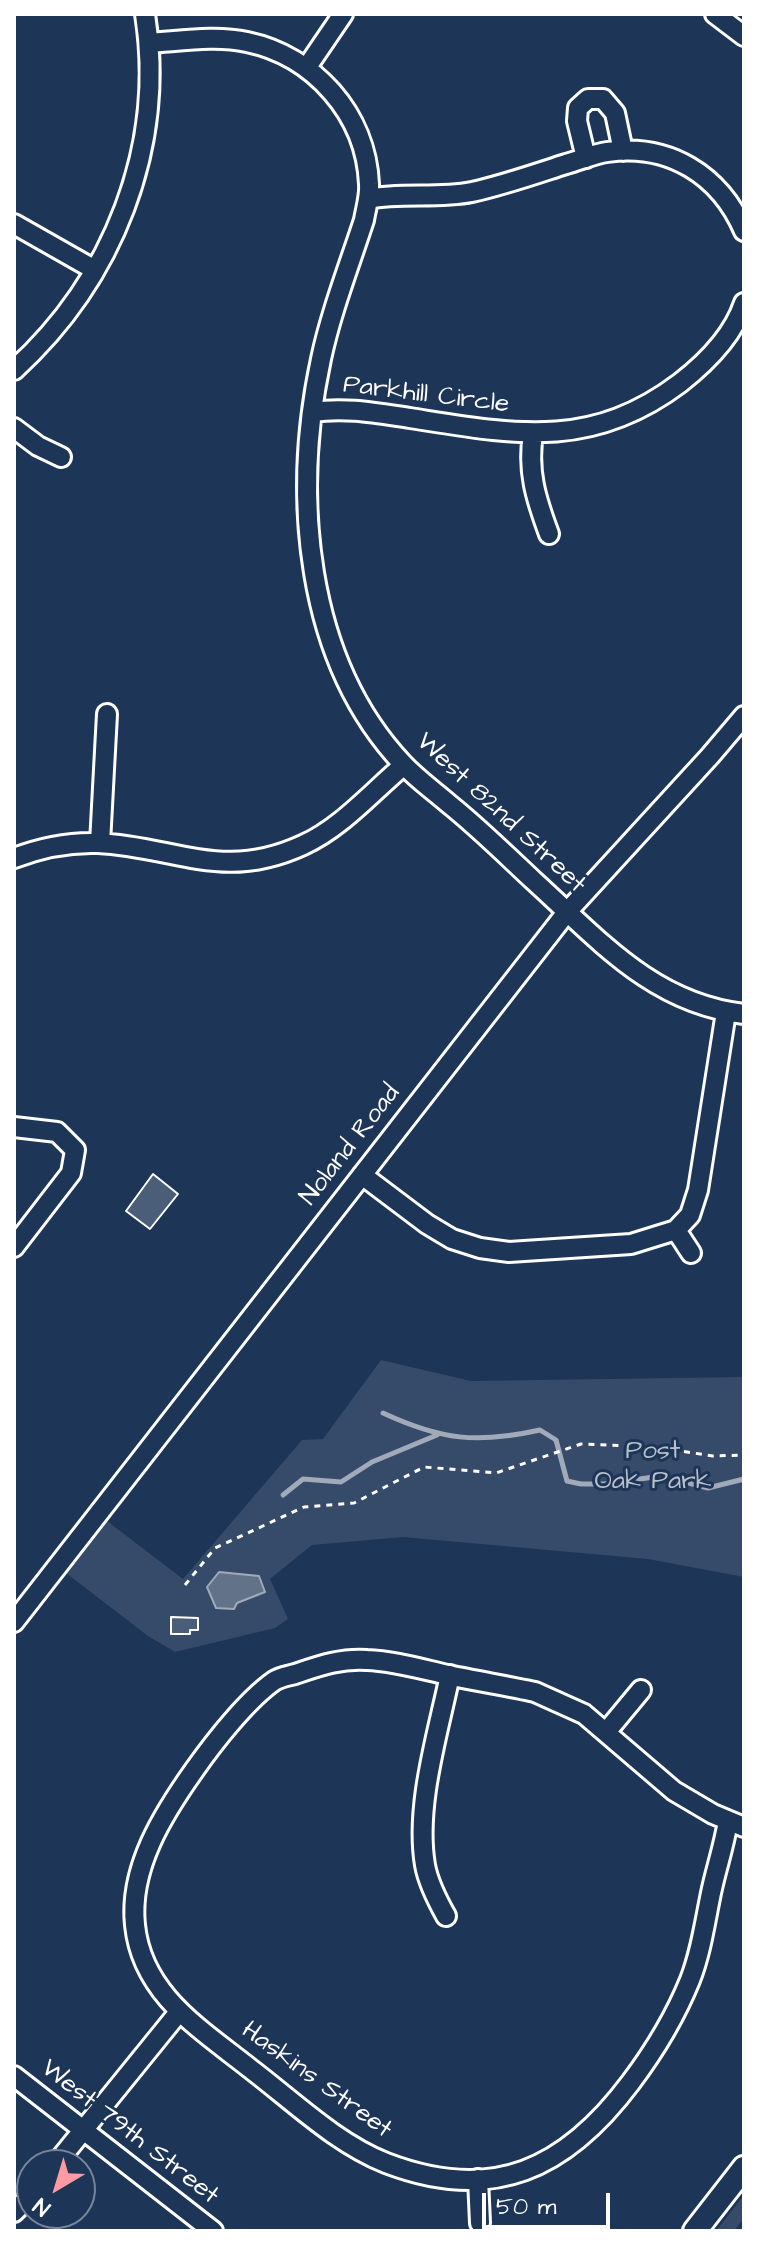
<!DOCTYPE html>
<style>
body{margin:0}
#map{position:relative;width:758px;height:2245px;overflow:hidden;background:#1d3557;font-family:"Architects Daughter",sans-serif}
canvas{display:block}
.frame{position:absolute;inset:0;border:16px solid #fff;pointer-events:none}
.north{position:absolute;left:16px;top:2149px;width:80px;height:80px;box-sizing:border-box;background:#1d3557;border:2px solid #77869a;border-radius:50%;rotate:218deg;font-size:22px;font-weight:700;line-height:32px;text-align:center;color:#fff}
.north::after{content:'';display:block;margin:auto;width:28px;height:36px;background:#ff9aa2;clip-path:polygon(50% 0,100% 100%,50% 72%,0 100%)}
.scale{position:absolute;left:482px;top:2193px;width:128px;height:36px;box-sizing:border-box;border:4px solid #fff;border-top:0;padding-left:10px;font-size:24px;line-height:28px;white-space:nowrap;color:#fff;-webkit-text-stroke:6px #1d3557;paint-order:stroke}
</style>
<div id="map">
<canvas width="758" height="2245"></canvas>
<div class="frame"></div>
<div class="north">N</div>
<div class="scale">50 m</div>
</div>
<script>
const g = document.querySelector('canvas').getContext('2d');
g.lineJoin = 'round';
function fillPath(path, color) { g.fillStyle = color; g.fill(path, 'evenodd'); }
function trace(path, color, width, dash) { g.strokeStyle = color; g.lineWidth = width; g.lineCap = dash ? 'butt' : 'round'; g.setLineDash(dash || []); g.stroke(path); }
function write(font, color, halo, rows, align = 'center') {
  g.font = font + ' "Architects Daughter",sans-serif'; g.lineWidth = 6; g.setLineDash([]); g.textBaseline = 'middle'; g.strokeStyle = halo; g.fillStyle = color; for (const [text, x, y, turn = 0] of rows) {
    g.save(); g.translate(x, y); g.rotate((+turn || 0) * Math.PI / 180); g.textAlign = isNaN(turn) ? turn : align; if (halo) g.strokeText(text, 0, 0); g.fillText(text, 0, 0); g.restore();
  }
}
fillPath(new Path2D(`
 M381,1360L471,1381L744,1377V1577L648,1559L403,1537L312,1545L270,1579L288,1619L275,1628L175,1652L148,1636L66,1573L107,1521L183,1579L302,1440L323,1439Z
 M744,2195V2218L734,2231H716Z`), '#364b69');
const water = new Path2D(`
 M219,1572L259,1576L265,1592L237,1603L234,1609L216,1608L207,1587Z`);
fillPath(water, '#617289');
trace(water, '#a0aab8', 2);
trace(new Path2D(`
 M383,1413C441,1440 477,1444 540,1430L556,1440L567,1481L581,1484H604L661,1476L708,1488L744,1479
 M283,1495L303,1479L341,1482L372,1462L437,1435`), '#a0aab8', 5);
const building = new Path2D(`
 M153,1174L178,1194L150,1229L126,1211Z
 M171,1617L198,1618V1630H190V1634H171Z`);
fillPath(building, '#4a5d79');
trace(building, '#fff', 2);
const minor = new Path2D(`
 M715,14L744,36
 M149,43C181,41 216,35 247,42C314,56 366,114 369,184C370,196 366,208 364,220C349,266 331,312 321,359C292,494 304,659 403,764C417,779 434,791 449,804C479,828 506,855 534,881C598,939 653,1004 744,1014
 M307,67L343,14
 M586,158L577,121L578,108L588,99H603L615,113L623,151
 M368,199C402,192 437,199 472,192C504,185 535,174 566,164C580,160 594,154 607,152C669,143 720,175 744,231
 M14,224L95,270
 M14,370C113,280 166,147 145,14
 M312,412C346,407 376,413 410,418C512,434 590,451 680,383C707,362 733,336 744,303
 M14,428L38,446L61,457
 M533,434C527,471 536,499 549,534
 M100,843L107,714
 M14,858C40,848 70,842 98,843C176,847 223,882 303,845C341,828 372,792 404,765
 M14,1127L57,1132L75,1150L71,1173L14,1247
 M362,1175L427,1224L452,1239L480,1248L509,1252L631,1244L676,1230L690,1215L698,1190L726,1012
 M676,1230L691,1253
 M14,1622L567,912L710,756L744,716
 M607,1731L641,1690
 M728,1821C724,1846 716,1869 711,1893C705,1922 701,1952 690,1980C675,2017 655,2050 631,2082C566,2169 493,2204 386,2163C336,2143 294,2102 252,2070C202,2030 142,1995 135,1925C129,1868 163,1814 195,1769C214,1742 247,1700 274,1681C280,1677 288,1676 295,1674C319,1666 341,1658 367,1660C394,1661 421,1669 448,1675C477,1681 506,1686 535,1692L584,1714L674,1791L713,1814L744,1827
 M446,1916C437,1900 428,1882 425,1865C415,1806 438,1733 450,1675
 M14,2076L213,2231
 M55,2165L179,2012
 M478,2179L480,2223
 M14,2212L32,2194`);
const major = new Path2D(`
 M695,2231L744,2168`);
trace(minor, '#fff', 24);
trace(major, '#fff', 28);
trace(new Path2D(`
 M185,1585L215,1548L304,1507L354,1503L424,1467L496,1473L581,1444L654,1447L713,1456L744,1455`), '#fff', 3, [6, 6]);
trace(minor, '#1d3557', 18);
trace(major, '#1d3557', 22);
write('26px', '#fff', '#1d3557', [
 ["Parkhill Circle",426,396,7],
 ["West 82nd Street",500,814,43],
 ["Noland Road",351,1146,-52],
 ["Haskins Street",316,2081,36],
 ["West 79th Street",129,2133,38]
]);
write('26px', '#b9c0ca', '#1d3557', [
 ["Post",653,1453],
 ["Oak Park",653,1483]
]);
</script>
